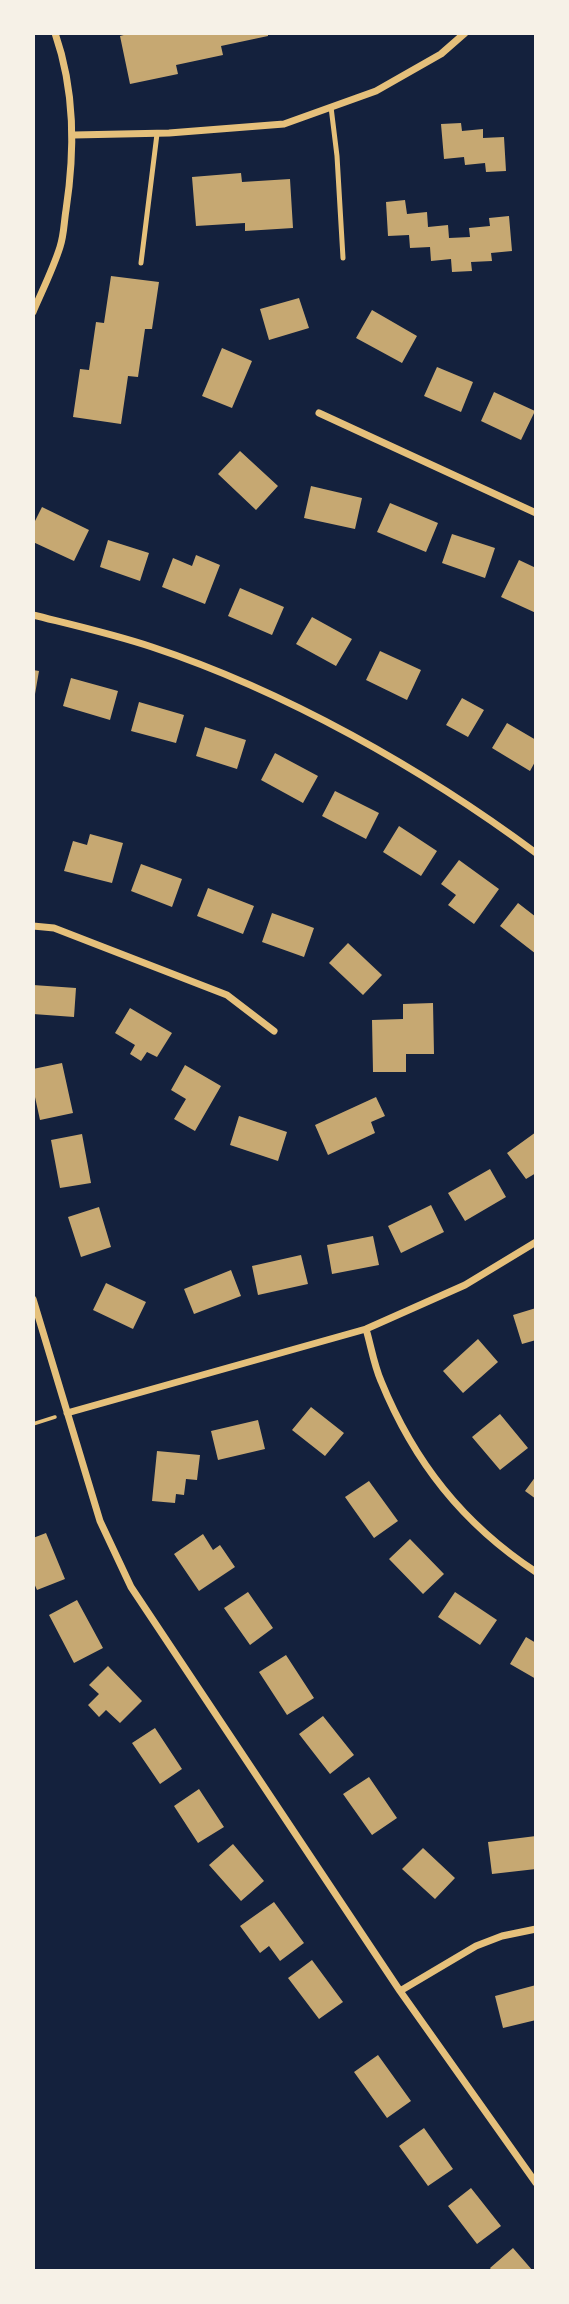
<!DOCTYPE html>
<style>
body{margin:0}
#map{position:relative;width:569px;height:2304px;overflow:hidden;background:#14213d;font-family:"Fira Sans",sans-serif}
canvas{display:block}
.frame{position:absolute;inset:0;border:35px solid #f6f1e7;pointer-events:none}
</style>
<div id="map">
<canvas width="569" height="2304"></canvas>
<div class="frame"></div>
</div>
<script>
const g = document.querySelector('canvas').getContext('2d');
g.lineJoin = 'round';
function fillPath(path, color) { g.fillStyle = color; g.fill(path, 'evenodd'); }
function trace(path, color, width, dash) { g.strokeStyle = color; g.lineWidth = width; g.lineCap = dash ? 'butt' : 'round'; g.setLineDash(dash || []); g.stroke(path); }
fillPath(new Path2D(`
 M131,33H268V36L221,46L223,55L176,65L178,74L130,84L120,36Z
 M461,123L462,131L483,129V138L504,137L506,171L486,172L485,163L465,165L464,157L444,159L441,124Z
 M241,173L242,182L290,179L293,228L245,231V223L196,226L192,177Z
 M405,200L407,214L427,212L428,227L448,225L449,238L470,237L469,228L490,226L489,218L509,216L512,251L491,253L492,261L471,262L472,271L452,272L451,259L431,261L430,247L410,248L409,235L388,236L386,202Z
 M111,276L159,282L152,329H145L138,377L128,376L121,424L73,417L80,369L89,370L96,322L104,323Z
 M299,298L309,328L269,340L260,309Z
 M372,310L417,336L402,363L356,338Z
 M222,348L252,361L232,408L202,396Z
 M437,367L473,382L461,412L424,396Z
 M494,392L535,411L521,440L481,421Z
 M240,451L278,486L256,510L218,474Z
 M311,486L362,498L355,529L304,518Z
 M390,503L438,523L426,552L377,532Z
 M42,507L89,530L74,561L33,542V525Z
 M452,534L495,548L485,578L442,563Z
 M108,540L149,553L140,581L100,567Z
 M196,555L220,565L205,604L162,587L173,558L192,566Z
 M519,560L536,568V613L501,597Z
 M240,588L284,607L272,635L228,616Z
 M312,617L352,639L336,666L296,644Z
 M380,651L421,670L407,700L366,680Z
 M33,670L39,671L35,694H33Z
 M71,678L118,691L110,720L63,706Z
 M462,698L484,710L468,737L446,725Z
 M139,702L184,715L176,743L131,731Z
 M507,723L536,740V760L530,771L492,748Z
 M205,727L246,740L237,769L196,756Z
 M275,753L318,776L303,803L261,780Z
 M335,791L379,813L366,839L322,816Z
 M399,826L437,851L421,876L383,852Z
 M90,834L123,843L112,883L64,871L73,841L87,845Z
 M459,860L499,889L474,924L448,905L456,895L441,884Z
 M141,864L182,879L172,907L131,891Z
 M208,888L254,906L243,934L197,916Z
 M518,903L536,917V954L500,926Z
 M272,913L314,928L304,957L262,942Z
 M348,943L382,975L363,995L329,963Z
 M33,985L76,988L74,1017L33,1014Z
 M433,1003L434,1054H406V1072H373L372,1020L403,1019V1004Z
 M130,1008L172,1033L157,1057L147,1052L141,1061L130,1054L135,1045L115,1033Z
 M62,1063L73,1113L40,1120L33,1088V1069Z
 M185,1065L221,1086L195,1131L174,1119L186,1099L171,1090Z
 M376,1097L385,1116L371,1122L375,1133L328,1155L315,1125Z
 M239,1116L287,1132L278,1161L230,1145Z
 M536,1132V1173L526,1179L507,1153Z
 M82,1134L91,1183L60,1188L51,1140Z
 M490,1169L506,1197L465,1221L448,1193Z
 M431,1205L444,1232L401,1253L388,1226Z
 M99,1207L111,1247L81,1257L68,1217Z
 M373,1236L379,1265L332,1274L327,1245Z
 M301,1255L308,1284L258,1295L252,1266Z
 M231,1270L241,1296L194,1314L184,1289Z
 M106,1283L146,1302L133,1329L93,1310Z
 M536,1308V1340L522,1344L513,1315Z
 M478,1339L498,1362L463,1393L443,1371Z
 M311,1407L344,1433L325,1456L292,1430Z
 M500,1414L528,1448L500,1470L472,1437Z
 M258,1420L265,1449L218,1460L211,1431Z
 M157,1451L200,1455L197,1480L186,1479L184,1495L176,1494L175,1503L152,1501Z
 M536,1476V1499L525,1491Z
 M369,1481L398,1521L374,1538L345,1497Z
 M46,1533L65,1579L37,1590L33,1581V1538Z
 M203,1534L213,1550L220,1545L235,1567L199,1591L174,1554Z
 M410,1539L444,1574L423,1594L389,1559Z
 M248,1592L273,1628L250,1645L224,1608Z
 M455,1592L497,1620L480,1645L438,1617Z
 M77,1600L103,1648L74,1663L49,1615Z
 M526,1637L536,1643V1679L510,1664Z
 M286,1655L314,1698L287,1715L259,1672Z
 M108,1666L142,1701L120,1723L106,1710L99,1717L88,1705L99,1694L89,1685Z
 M323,1716L354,1755L330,1774L299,1734Z
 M155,1728L182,1769L160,1784L132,1743Z
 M369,1777L397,1818L372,1835L343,1794Z
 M199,1789L224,1827L198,1843L174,1806Z
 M536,1836V1869L492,1874L488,1842Z
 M233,1844L264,1881L241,1901L209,1865Z
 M423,1848L455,1878L435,1899L402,1869Z
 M274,1902L304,1943L280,1961L269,1946L260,1953L240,1926Z
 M312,1960L343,2002L319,2019L288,1978Z
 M536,1985V2020L503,2028L495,1996Z
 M378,2055L411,2101L387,2118L354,2072Z
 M424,2128L453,2169L428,2186L399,2146Z
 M471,2188L501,2226L477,2244L448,2206Z
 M513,2248L533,2271H492L490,2268Z`), '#c6a872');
trace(new Path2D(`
 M33,1424L55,1417`), '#e5c07b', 3.5);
trace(new Path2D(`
 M331,107L337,156L343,258
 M141,263L157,134`), '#e5c07b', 5);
trace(new Path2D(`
 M74,135L169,133L284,124L376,91L441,54L465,33
 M33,312C42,291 53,269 60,247C64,235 64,222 66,210C75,150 75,91 55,33
 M319,413L536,513
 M33,615C73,625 113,634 152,647C285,691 423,769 536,853
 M33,926L54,928L227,995L274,1031
 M33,1299L100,1521L131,1587L400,1991L536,2183
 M366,1329C371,1346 374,1365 381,1381C414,1462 463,1524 536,1572
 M67,1413L366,1329L465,1285L536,1242
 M400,1991L476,1946L502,1936L536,1929`), '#e5c07b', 7);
</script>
